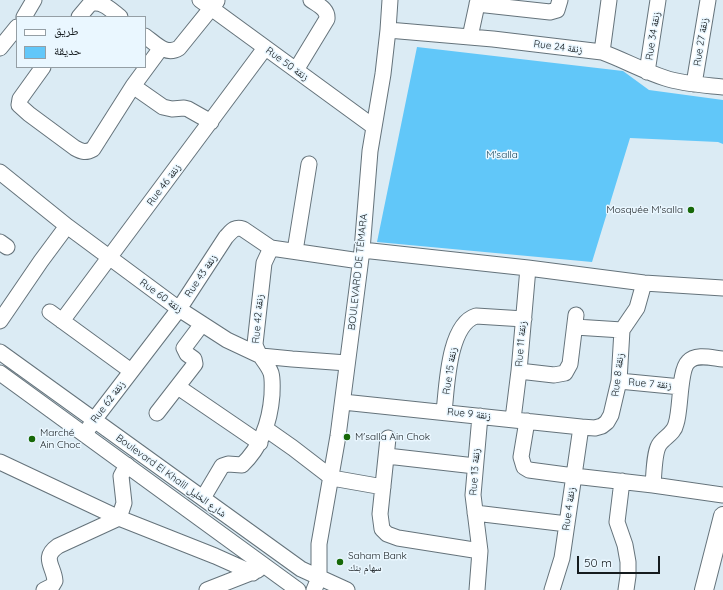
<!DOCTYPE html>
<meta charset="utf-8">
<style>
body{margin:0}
#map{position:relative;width:723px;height:590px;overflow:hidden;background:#dbebf4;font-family:Quicksand,"Noto Naskh Arabic",sans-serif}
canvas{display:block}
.legend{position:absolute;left:16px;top:16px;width:130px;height:52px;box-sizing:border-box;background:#eaf7ff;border:1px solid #959fa5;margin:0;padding:5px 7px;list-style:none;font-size:12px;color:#151b1e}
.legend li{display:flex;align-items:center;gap:8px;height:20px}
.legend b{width:20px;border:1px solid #959fa5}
.scale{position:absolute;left:577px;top:556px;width:83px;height:18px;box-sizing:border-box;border:2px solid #151b1e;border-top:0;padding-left:5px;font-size:12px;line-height:14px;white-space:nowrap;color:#151b1e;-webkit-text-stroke:3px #eaf7ff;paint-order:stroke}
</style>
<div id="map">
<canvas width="723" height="590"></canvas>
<ul class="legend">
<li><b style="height:5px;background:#fff"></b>طريق</li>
<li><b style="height:11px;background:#61c7f9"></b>حديقة</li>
</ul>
<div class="scale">50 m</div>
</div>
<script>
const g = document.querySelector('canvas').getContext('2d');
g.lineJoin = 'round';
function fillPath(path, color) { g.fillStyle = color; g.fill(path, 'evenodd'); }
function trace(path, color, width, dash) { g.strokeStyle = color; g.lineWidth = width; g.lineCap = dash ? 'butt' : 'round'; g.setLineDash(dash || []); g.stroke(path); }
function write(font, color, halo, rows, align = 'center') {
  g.font = font + ' Quicksand,"Noto Naskh Arabic",sans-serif'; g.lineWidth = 3; g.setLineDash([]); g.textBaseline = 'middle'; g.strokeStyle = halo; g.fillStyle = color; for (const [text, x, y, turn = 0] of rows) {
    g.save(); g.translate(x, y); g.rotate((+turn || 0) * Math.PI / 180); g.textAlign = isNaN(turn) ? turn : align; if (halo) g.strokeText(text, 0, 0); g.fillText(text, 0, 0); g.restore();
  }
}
fillPath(new Path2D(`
 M417,47L623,71L649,90L723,100V144L718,142L630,138L592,262L377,242Z`), '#61c7f9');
const minor = new Path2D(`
 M200,0L374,127
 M477,4L550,12L557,10L560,0
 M24,17L34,0
 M79,17L90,4C102,0 111,10 120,17
 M388,30L493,39L602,52C624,60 643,71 665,78C683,84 704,85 723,87
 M145,36C156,44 166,56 179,48L217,1
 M470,37L478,0
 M0,48L17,27
 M602,52L609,0
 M43,67L20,99L19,105L29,114L75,148C82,152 86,153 93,149L133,86L161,48
 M296,70L327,19C328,9 318,5 311,0
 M647,72L658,0
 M694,84L708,0
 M133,86L163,107L172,109L184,108L188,109L211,122
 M0,172L67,226L179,309L227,340L261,356L292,359L347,363
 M0,242L7,247
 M362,250L528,268L644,283L723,288
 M295,251L309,164
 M50,312L131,371
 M0,321L41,261L67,226
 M62,321L265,48
 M575,327L622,330
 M0,352L301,569L347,590
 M519,371L554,375L565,373L570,364L576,315
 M0,373L298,590
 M619,381L681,387
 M178,387L260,443
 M343,402L581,427L595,428L602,426L607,422L611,415L619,381L622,330L637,308L644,283
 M444,412C447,387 448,325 476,316L524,319
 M157,413L195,364L194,359L187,354L184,348L202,324
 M513,419L519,371L528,268
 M527,421L521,457L524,467L529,470L574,476L653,485L723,495
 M266,429L293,448L332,478L383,487
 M85,434L94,420L179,309L226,237C231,232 234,226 243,229L271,248L360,261
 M388,438L380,514L382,529L387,534L398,538L480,551
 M387,456L475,466
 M0,462L119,518L215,556L253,573
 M622,481L617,522L625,545L628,562V576L626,590
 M653,485C654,475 654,453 659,445C664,437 674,434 676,424C681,410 679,371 688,362C696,353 712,358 723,359
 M203,498L222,466L228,464L242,465C262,446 270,421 272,395C272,388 273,380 271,373C267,362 257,355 255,344L264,263L271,248
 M475,513L567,524
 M44,590L52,586L55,581C54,566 41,558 58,546L119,518L124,503L121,476L127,465
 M207,590L258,570
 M314,590L319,578V544L338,436L362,250L370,151L383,74L388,30L390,0
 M477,590L480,551L473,495L480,416
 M552,590L562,558L581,427`);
const major = new Path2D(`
 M704,590L723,516`);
trace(minor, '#65737b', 17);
trace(major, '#65737b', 20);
trace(minor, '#fff', 15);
trace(major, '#fff', 18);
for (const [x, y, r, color] of [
 [691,210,4,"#176808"],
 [347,437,4,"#176808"],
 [32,439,4,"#176808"],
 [340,562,4,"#176808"]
]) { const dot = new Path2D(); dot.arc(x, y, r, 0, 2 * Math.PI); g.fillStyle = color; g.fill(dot); trace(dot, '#eaf7ff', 1.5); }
write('10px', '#151b1e', '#eaf7ff', [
 ["Rue 34 زنقة",653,36,-81],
 ["Rue 27 زنقة",701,42,-81],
 ["Rue 24 زنقة",558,47,7],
 ["Rue 50 زنقة",287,64,36],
 ["Rue 46 زنقة",164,185,-53],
 ["BOULEVARD DE TÉMARA",358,272,-84],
 ["Rue 43 زنقة",201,276,-56],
 ["Rue 60 زنقة",161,296,36],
 ["Rue 42 زنقة",258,319,-85],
 ["Rue 11 زنقة",521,344,-85],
 ["Rue 15 زنقة",450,371,-81],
 ["Rue 8 زنقة",618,375,-83],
 ["Rue 7 زنقة",650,384,5],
 ["Rue 62 زنقة",108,402,-53],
 ["Rue 9 زنقة",469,414,6],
 ["Rue 13 زنقة",475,472,-86],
 ["Boulevard El Khalil شارع الخليل",171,476,36],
 ["Rue 4 زنقة",569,509,-82]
]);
write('10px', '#124258', '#eaf7ff', [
 ["M'salla",502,155]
]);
write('10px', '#151b1e', '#eaf7ff', [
 ["Mosquée M'salla",683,210,"right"],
 ["Marché",40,433],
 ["Ain Choc",40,445],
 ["M'salla Ain Chok",355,437],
 ["Saham Bank",348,556],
 ["سهام بنك",348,568]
], 'left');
</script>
